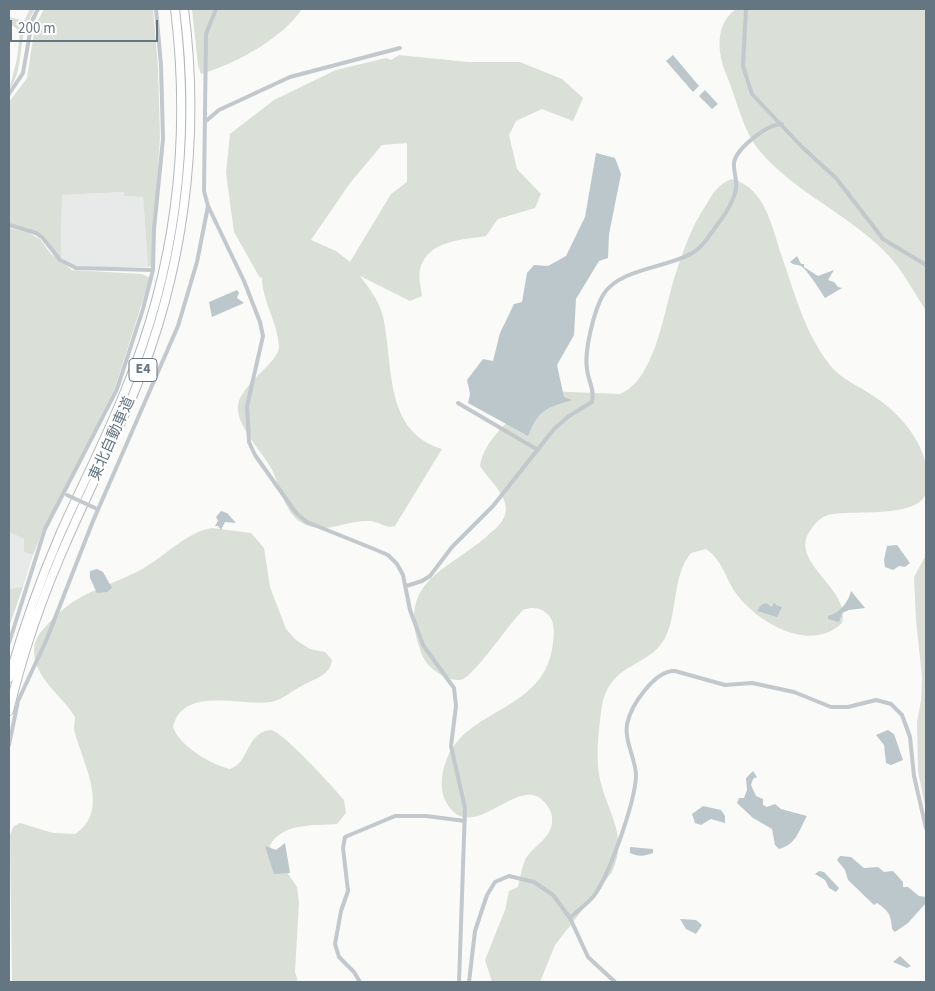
<!DOCTYPE html>
<meta charset="utf-8">
<style>
body{margin:0}
#map{position:relative;width:935px;height:991px;overflow:hidden;background:#fafaf8;font-family:"Source Sans 3",sans-serif}
canvas{display:block}
.frame{position:absolute;inset:0;border:10px solid #657683;pointer-events:none}
.scale{position:absolute;left:10px;top:20px;width:148px;height:22px;box-sizing:border-box;border:2px solid #657683;border-top:0;padding-left:6px;font-size:15px;line-height:18px;white-space:nowrap;color:#657683;-webkit-text-stroke:4px #fff;paint-order:stroke}
</style>
<div id="map">
<canvas width="935" height="991"></canvas>
<div class="frame"></div>
<div class="scale">200 m</div>
</div>
<script>
const g = document.querySelector('canvas').getContext('2d');
g.lineJoin = 'round';
function fillPath(path, color) { g.fillStyle = color; g.fill(path, 'evenodd'); }
function trace(path, color, width, dash) { g.strokeStyle = color; g.lineWidth = width; g.lineCap = dash ? 'butt' : 'round'; g.setLineDash(dash || []); g.stroke(path); }
function write(font, color, halo, rows, align = 'center') {
  g.font = font + ' "Source Sans 3","Noto Sans JP",sans-serif'; g.lineWidth = 5; g.setLineDash([]); g.textBaseline = 'middle'; g.strokeStyle = halo; g.fillStyle = color; for (const [text, x, y, turn = 0] of rows) {
    g.save(); g.translate(x, y); g.rotate((+turn || 0) * Math.PI / 180); g.textAlign = isNaN(turn) ? turn : align; if (halo) g.strokeText(text, 0, 0); g.fillText(text, 0, 0); g.restore();
  }
}
fillPath(new Path2D(`
 M124,192V196L143,197L148,267H77L61,259L62,195Z
 M9,532L24,539V552L33,555L23,587L9,589Z`), '#e8e9e9');
fillPath(new Path2D(`
 M30,9H35C30,18 25,27 23,38C19,58 21,73 9,90L17,59L20,31L9,23V17L24,21Z
 M44,9H153L158,66L160,137L152,266L148,267L143,197L124,196V192L62,195L61,259L42,234L9,224V102L27,78L35,26Z
 M192,9H302C282,39 235,64 201,74L198,65Z
 M736,9H926V311C914,292 903,271 888,255C852,216 792,191 759,150C743,131 736,97 726,74C717,52 715,24 736,9Z
 M399,55L468,62H520L562,79L583,98L573,121L542,109L516,121L509,135L517,169L541,194L535,208L498,219L486,236C462,240 428,240 420,269C418,276 421,288 422,296L410,301L360,276C369,288 380,302 383,317C394,365 383,431 442,449L395,526C385,529 379,521 369,521C347,520 327,534 306,525C284,516 281,486 271,468C262,452 235,424 238,405C241,384 279,362 279,347C278,322 262,302 262,277L260,278L234,232L226,173L230,134L274,100L336,70L386,58L391,60ZM407,143V182L391,194L350,262L336,251L311,240L350,183L382,145Z
 M732,179C766,188 772,228 782,257C795,294 804,330 827,361C839,379 858,385 875,397C905,417 934,453 926,492C920,520 849,509 828,515C818,518 811,528 807,536C795,566 852,591 842,623C811,653 760,624 738,596C726,581 723,560 706,549L691,553C672,576 678,610 666,636C650,669 611,660 602,706C599,724 596,756 599,774C605,811 630,834 612,872L555,945L540,982H492L485,960L505,910L509,891L518,887C520,879 522,866 526,858C534,846 551,838 552,822C553,815 550,809 546,804C520,768 471,852 445,800C439,787 442,769 448,756C471,707 546,710 553,643C554,635 555,624 550,617C543,608 534,606 523,610C509,624 476,673 463,679C455,682 444,677 438,673C429,667 423,660 420,649C398,583 442,573 485,538C492,531 502,525 505,515C511,498 488,479 480,466C484,436 523,408 545,391L620,394C655,380 664,311 674,279C682,254 691,227 706,205C713,193 718,184 732,179Z
 M9,228L29,233L40,239L51,254L72,270L142,274L150,278L115,388L44,528L33,555L24,552V539L9,532Z
 M212,528L251,533L264,548L270,587L286,629L296,640L310,649L325,652L332,660C330,675 317,678 305,684C294,689 283,700 271,702C242,707 183,685 173,727C179,746 212,765 230,769C245,764 246,746 257,736C260,733 266,730 271,730C282,731 335,789 344,800L346,813L337,824C314,826 284,822 270,845L271,849L297,887L299,902L295,972L298,982H12L10,835L13,827L20,823L53,833L75,834C111,811 83,764 75,733C73,728 75,723 75,717C62,695 34,678 34,651C34,640 40,632 47,625C79,589 106,589 144,568C168,554 185,533 212,528Z
 M926,555V811L918,771L917,722L921,701L922,677L916,620L914,577Z
 M23,587L9,627V589Z`), '#dadfd7');
fillPath(new Path2D(`
 M673,55L699,86L693,92L666,61Z
 M705,90L718,104L712,109L699,96Z
 M596,153L615,158L621,174L609,234L608,258L599,261L576,299L574,335L557,365L564,397L572,400C546,408 539,409 528,436L468,403L470,394L467,380L483,359L493,361L500,333L514,304L522,302L527,273L534,265L548,266L566,256L585,217Z
 M797,256L801,264H804V267L818,276L834,270L828,280L834,282L838,287L842,288L825,298C820,290 808,271 801,266C796,264 795,266 790,262Z
 M237,290L239,293L237,298L244,303L212,317L209,302Z
 M221,511L227,513L236,523L225,522L221,530L218,526H215L218,521L216,517Z
 M897,545L910,563L905,567L899,566L893,570L885,567L884,560L887,546Z
 M97,569L103,572L112,588L107,592L97,593L90,578V571Z
 M851,591L865,608L849,610L842,613L839,622L828,619V616C840,613 849,601 851,591Z
 M774,602L776,605L782,607L777,617L757,611L761,605L766,603L772,607Z
 M888,730L894,734L903,760L891,765L886,763L884,745L876,735Z
 M753,771L757,777L753,779L751,785L756,796L763,799V805L767,807L775,804L781,809L807,816C799,830 797,844 779,849L775,845L772,829L753,818L737,803L739,798H744L747,790L746,778Z
 M703,806L721,810L725,816V823L711,819L701,825L695,823L692,814Z
 M285,843L290,873L274,874L265,846L276,850Z
 M630,847L653,849V853C645,856 638,857 630,853Z
 M840,856L851,857L864,868L878,867L884,872L893,871L903,882V887H908L919,896L926,897V903L908,923L895,932L892,929C891,915 889,911 877,903L874,905L848,880L845,870L837,860Z
 M819,871L824,872L839,888L836,892L829,888L825,880L815,874Z
 M680,919L696,920L702,925L696,934L686,929Z
 M900,956L911,966L907,968L893,962Z`), '#bbc7cb');
const motorway = new Path2D(`
 M9,678C23,629 40,580 61,532C82,485 106,439 125,391C176,269 191,139 175,9
 M9,711C23,651 44,592 69,536C90,489 113,442 133,395C184,273 201,139 184,9`);
trace(motorway, '#b4b9bd', 10);
trace(new Path2D(`
 M216,9L206,34L204,191L208,206L244,281L260,322L263,336L247,406L249,442L255,455L296,513L307,522L374,549L388,555L397,564L403,575L410,610L423,645L454,688L456,706L451,746L465,808L459,982
 M746,9L743,66L752,94L802,147L836,178L883,239L926,265
 M9,94L23,73L32,21L38,9
 M206,121L219,110L290,77L400,48
 M9,225L36,233L42,237L60,260L76,268L153,270
 M458,403L538,450
 M406,586L422,581L430,576L452,547L493,506L554,429L569,416L592,402C595,389 588,381 587,369C584,351 594,311 603,295C619,268 669,268 694,252C702,247 707,239 712,232C721,220 731,207 735,193C739,182 733,173 734,163C736,148 768,124 782,124
 M9,643L45,529L117,389L143,309L153,270L154,229L163,139L161,65L156,9
 M9,745L18,701L46,641L93,521L178,326L197,262L208,206
 M570,918C577,911 586,905 593,897C609,877 635,802 636,776C636,759 624,741 627,724C631,705 655,670 675,671L725,685L752,683L794,692L831,707H848L876,700L891,704L902,715L910,737L914,776L926,828
 M360,982L354,972L339,957L335,944L341,911L348,891L343,848L345,837L395,816H426L465,821
 M469,982L475,931L487,895L495,882L509,876L534,882L553,895L570,918L588,957L615,982`), '#c3c8cc', 4);
trace(motorway, '#fff', 8);
trace(new Path2D(`
 M67,495L95,508`), '#c3c8cc', 4);
for (const [x, y, w] of [
 [143,370,28]
]) { const box = new Path2D(); box.roundRect(x - w / 2, y - 11.5, w, 23, 4); g.fillStyle = '#fff'; g.fill(box); trace(box, '#657683', 1); }
write('bold 14px', '#657683', null, [
 ["E4",143,370]
]);
write('15px', '#657683', '#fff', [
 ["東北自動車道",113,439,-66]
]);
</script>
